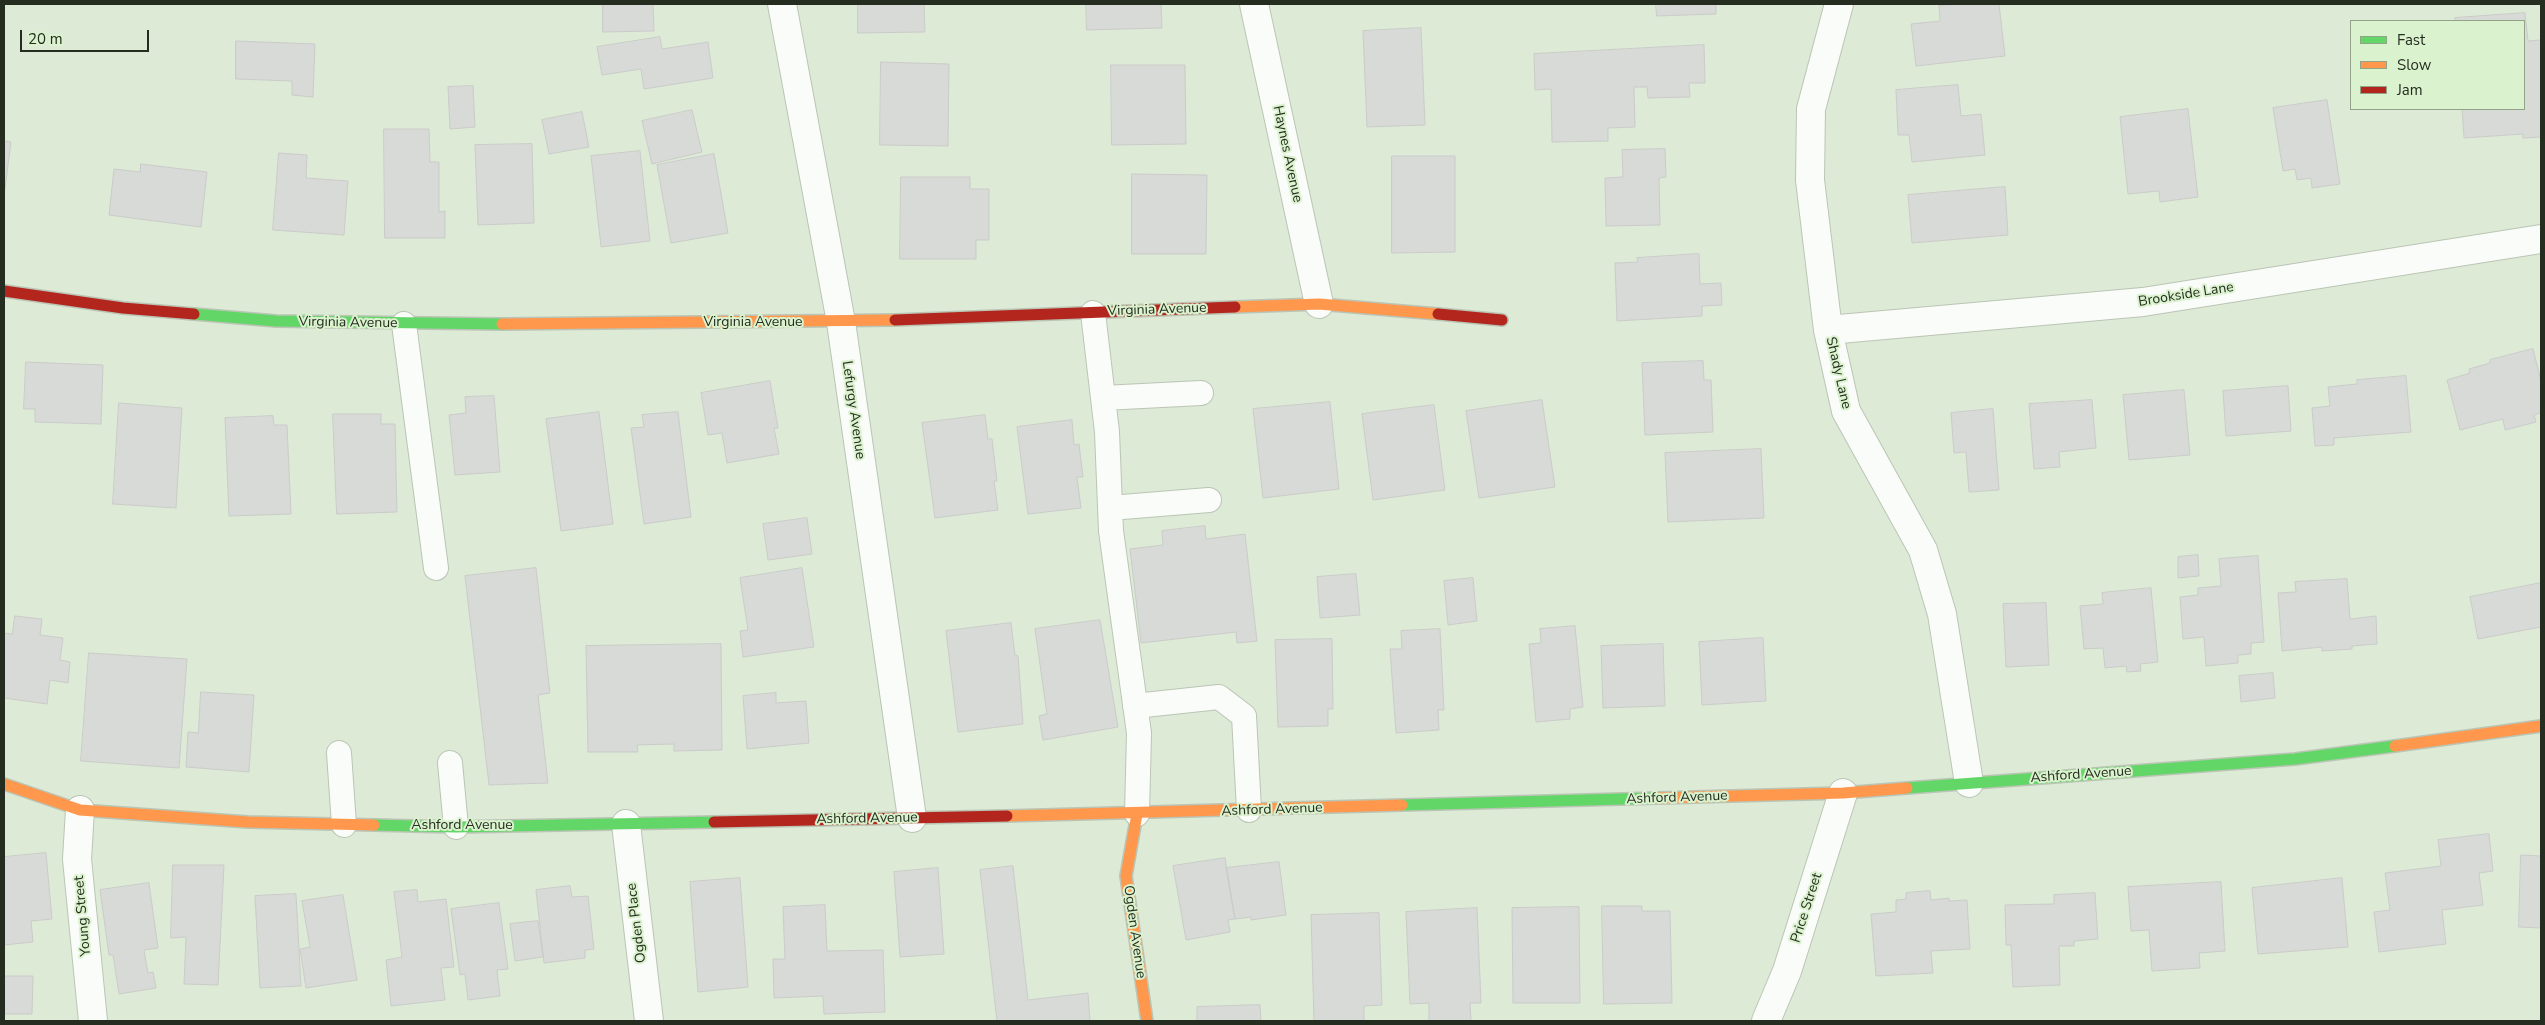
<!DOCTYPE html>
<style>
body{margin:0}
#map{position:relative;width:2545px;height:1025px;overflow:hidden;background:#ddead6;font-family:"Nunito Sans",sans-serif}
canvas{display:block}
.frame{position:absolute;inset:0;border:5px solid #242d1f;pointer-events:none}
.legend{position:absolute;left:2350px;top:20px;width:175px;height:90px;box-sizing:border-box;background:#dbf2ce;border:1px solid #92a388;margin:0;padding:6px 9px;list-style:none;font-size:15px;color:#242d1f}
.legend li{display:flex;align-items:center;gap:10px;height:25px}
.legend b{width:25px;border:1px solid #92a388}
.scale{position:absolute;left:20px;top:30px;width:129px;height:22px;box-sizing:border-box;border:2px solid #242d1f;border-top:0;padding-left:6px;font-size:15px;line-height:18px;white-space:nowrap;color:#242d1f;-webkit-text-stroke:4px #dbf2ce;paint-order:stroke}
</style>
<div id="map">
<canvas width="2545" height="1025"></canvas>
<div class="frame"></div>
<ul class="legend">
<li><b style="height:6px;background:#63d668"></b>Fast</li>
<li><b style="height:6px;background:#ff974d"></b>Slow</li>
<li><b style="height:6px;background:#b3261e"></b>Jam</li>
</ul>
<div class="scale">20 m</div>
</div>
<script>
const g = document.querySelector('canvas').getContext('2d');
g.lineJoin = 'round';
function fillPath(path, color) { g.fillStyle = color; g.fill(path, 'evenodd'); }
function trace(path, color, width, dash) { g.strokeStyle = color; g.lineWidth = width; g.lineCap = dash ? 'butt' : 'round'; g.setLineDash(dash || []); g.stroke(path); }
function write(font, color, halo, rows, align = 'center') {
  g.font = font + ' "Nunito Sans",sans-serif'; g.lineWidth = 4; g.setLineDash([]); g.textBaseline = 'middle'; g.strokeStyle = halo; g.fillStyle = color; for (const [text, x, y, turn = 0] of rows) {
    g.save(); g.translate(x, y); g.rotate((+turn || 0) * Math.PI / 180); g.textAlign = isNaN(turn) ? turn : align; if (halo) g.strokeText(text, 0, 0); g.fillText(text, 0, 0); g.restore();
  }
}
const building = new Path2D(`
 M603,4H653L654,31L603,32Z
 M858,4H924L925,32L858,33Z
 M1086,4H1161L1162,28L1087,30Z
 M1656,4H1716V14L1657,16Z
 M1960,4H1999L2005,56L1916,66L1911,24L1940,21L1939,6Z
 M2525,13L2528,41L2541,40V137L2523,138V134L2464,138L2462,109H2524V21H2455V18Z
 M1421,28L1425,125L1367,127L1363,31Z
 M660,37L662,49L708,42L713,78L644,89L641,69L602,75L597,47Z
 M236,41L315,44L313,97L292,95V81L236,79Z
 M1704,45L1705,83H1689L1690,97L1648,98L1647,87H1634L1635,127L1608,128V141L1552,142L1551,89L1535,90L1534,54Z
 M881,62L949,64L948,146L880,145Z
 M1111,65H1185L1186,144L1112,145Z
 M1958,85L1961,116L1981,114L1985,155L1912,162L1909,135H1898L1896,90Z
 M473,86L475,127L450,129L448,87Z
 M2327,100L2340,184L2312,188L2311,178L2297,180L2295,169L2283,171L2273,108Z
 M2188,109L2198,197L2160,202L2159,191L2128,194L2120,117Z
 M692,110L702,152L652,164L642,121Z
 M582,112L589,147L549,154L542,120Z
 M384,129H429L430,162H439V212L445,211V238H385Z
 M4,141L11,142L4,196Z
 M532,144L534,223L478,225L475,145Z
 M1665,149L1666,177L1659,178L1660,225L1606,226L1605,178L1623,177L1622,150Z
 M640,151L650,241L601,247L591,156Z
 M279,153L307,155L306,178L348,181L344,235L273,230Z
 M714,154L728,233L671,243L657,165Z
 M1392,156H1455V252L1392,253Z
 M141,164L207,172L201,227L109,215L114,169L140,172Z
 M1132,174L1207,175L1206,254H1132Z
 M901,177H970V189H989V240H976V259H900Z
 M2005,187L2008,235L1912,243L1908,195Z
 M1699,254L1700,284L1721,283L1722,305L1702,306V316L1617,321L1615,263L1638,262L1637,258Z
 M2533,349L2541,381V413L2534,415L2536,422L2505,430L2503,419L2460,430L2447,380L2470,373L2469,369L2490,363V360Z
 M1703,361L1704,380H1711L1713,432L1645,435L1642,363Z
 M26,362L103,365L101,424L35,422V409H24Z
 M2406,376L2411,432L2334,438V445L2315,446L2312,408L2330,406L2328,387L2357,384V380Z
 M770,381L778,428H774L779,454L727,463L722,433L708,435L701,393Z
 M2288,386L2291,431L2226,436L2223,391Z
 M2184,390L2190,455L2129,460L2123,395Z
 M494,396L500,472L455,475L449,415L466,413L465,397Z
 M1542,400L1555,487L1479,498L1466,411Z
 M2092,400L2096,448L2059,452L2060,467L2034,469L2029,404Z
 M1330,402L1339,489L1263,498L1253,409Z
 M119,403L182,408L176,508L113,504Z
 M1434,405L1445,490L1373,500L1362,414Z
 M1993,409L1999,490L1969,492L1966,452L1954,453L1951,413Z
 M599,412L613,524L561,531L546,419Z
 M678,412L691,517L644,524L631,428L644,427L642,415Z
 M333,414H381V424H395L397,512L337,514Z
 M985,415L988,439H992L997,481H994L998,510L935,518L922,423Z
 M273,416L274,425H287L291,514L229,516L225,418Z
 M1072,420L1074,445L1079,444L1083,477H1077L1081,508L1028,514L1017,427Z
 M1761,449L1764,518L1668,522L1665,453Z
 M807,518L812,554L768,560L763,524Z
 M1205,526L1206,539L1245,534L1257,641L1237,643L1236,632L1141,643L1130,549L1163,545L1162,531Z
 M2198,555L2199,576L2178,578V557Z
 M2258,556L2264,642L2251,643V654L2238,655V663L2206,666L2204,637L2183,639L2180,597L2198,595V588L2221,586L2219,559Z
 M536,568L550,693L538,695L548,783L489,785L465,576Z
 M802,568L814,647L743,657L740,631L748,630L740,578Z
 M1356,574L1360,615L1320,618L1317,577Z
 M1473,578L1477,621L1448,625L1444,581Z
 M2347,579L2350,619L2376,616L2377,644L2352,646V649L2322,651V647L2282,651L2278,593L2296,592L2295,582Z
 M2541,583V627L2478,639L2470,597Z
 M2151,588L2158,662L2140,664L2141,671L2127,672L2126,666L2105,668L2103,648L2084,649L2080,606L2103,604L2102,593Z
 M2046,603L2049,665L2006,667L2003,604Z
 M15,616L42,619L40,635L63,638L60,660L70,662L68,683L50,680L47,704L4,698V633L12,634Z
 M1100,620L1118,727L1043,740L1039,716L1047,714L1035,629Z
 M1011,623L1015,655L1018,656L1023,724L958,732L946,631Z
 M1575,626L1583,707L1570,709V719L1536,722L1529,644L1541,643L1540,629Z
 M1440,629L1444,710H1438L1439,730L1396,733L1390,649H1402L1401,631Z
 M1763,638L1766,701L1702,705L1699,642Z
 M1332,639L1333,709H1328V726L1278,727L1275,640Z
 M721,644L722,750L674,751V744L637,745L638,752H588L586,646Z
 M1663,644L1665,706L1603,708L1601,646Z
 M89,653L187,659L179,768L81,761Z
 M2273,673L2275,698L2241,702L2239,676Z
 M201,692L254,695L249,772L186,767L188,732L198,733Z
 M776,693V703L806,701L809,743L747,749L743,696Z
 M2489,834L2493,871L2479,873L2483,905L2442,910L2446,944L2379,952L2374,912L2390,910L2385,873L2441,866L2438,840Z
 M46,853L52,919L31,921L33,942L4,945V857Z
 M2521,855L2541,856V928L2519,927Z
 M1225,858L1235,919L1228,920L1230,932L1186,940L1173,866Z
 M1279,862L1286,915L1251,920V917L1235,919L1226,868Z
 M173,865H224L218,985L184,984L186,937L171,938Z
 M1013,866L1028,1000L1088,993L1090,1021H997L980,870Z
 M938,868L944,954L900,957L894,872Z
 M740,878L748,987L698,992L690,882Z
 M2342,878L2348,947L2258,954L2252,888Z
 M2221,882L2225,951L2199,953L2200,968L2152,971L2149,930L2131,931L2128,887Z
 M149,883L158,948L144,950L148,973L153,972L156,988L119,994L113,955H109L100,890Z
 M570,886L572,897L588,896L594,949L585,950V958L544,963L536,890Z
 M417,890L418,902L446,899L454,967L441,968L445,1000L391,1006L386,960L402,957L394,892Z
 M1930,891L1931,900L1949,898V901L1967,900L1970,949L1931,951L1933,973L1876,976L1871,914L1896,912V900L1906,899V893Z
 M2095,893L2098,939L2074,941V946H2059L2060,985L2013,987L2011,945H2006L2005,905L2054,904V895Z
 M296,894L301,986L260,988L255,896Z
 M343,895L357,980L306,988L300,949L310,947L302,901Z
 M499,903L508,969L497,970L500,996L468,1000L465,974L460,975L451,909Z
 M825,905L827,951L883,950L885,1012L824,1014L823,996L774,998L773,959H785L783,907Z
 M1602,906H1642V911H1670L1672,1003L1604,1004Z
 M1579,907L1580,1003H1513L1512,908Z
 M1477,908L1481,1003H1470L1471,1021H1429V1003L1410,1004L1406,912Z
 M1379,913L1382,1005L1364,1006V1021H1314L1311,915Z
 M538,921L543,957L515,961L510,924Z
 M4,976H33L32,1014H4Z
 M1260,1005L1261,1021H1197V1007Z`);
fillPath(building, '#d8dad8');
trace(building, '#cacbc9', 1);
const lane = new Path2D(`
 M1093,313L1107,432L1111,531L1139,733L1137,814
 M404,324L436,568
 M1103,398L1201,393
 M1110,508L1209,500
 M1135,706L1219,697L1244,716L1249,810
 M339,753L344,825
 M450,763L456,827`);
const street = new Path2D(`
 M782,4L841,322L912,818
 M1254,4L1319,304
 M1839,4L1811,109L1810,180L1828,330L1846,411L1923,550L1942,614L1969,783
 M1828,330L2143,302L2541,239
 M80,810L77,859L93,1021
 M626,824L649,1021
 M1766,1021L1787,971L1843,793`);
const fast = new Path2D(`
 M194,314L276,321L502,324
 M1907,788L2295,759L2395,746
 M1402,805L1658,798
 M374,825L456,827L714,822`);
const slow = new Path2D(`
 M1235,307L1319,304L1438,314
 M502,324L895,320
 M2395,746L2541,726
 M4,784L80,810L248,822L374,825
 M1658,798L1843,793L1907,788
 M1137,814L1126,876L1147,1021
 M1007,816L1402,805`);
const jam = new Path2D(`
 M4,291L123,308L194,314
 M1438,314L1502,320
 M895,320L1235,307
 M714,822L1007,816`);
trace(lane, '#bbc5b5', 26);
trace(street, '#bbc5b5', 30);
trace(fast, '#bbc5b5', 14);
trace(slow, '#bbc5b5', 14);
trace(jam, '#bbc5b5', 14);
trace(lane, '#fafcf9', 24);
trace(street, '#fafcf9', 28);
trace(fast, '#63d668', 11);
trace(slow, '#ff974d', 11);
trace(jam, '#b3261e', 11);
write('14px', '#242d1f', '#dbf2ce', [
 ["Haynes Avenue",1287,154,78],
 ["Brookside Lane",2186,295,-9],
 ["Virginia Avenue",1157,310,-2],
 ["Virginia Avenue",348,323,1],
 ["Virginia Avenue",753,323],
 ["Shady Lane",1838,373,77],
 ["Lefurgy Avenue",853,410,82],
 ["Ashford Avenue",2081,775,-4],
 ["Ashford Avenue",1677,798,-2],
 ["Ashford Avenue",1272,810,-2],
 ["Ashford Avenue",867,819,-1],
 ["Ashford Avenue",462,826],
 ["Price Street",1807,908,-72],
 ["Young Street",83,916,-95],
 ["Ogden Place",637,923,-97],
 ["Ogden Avenue",1134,932,82]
]);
</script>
